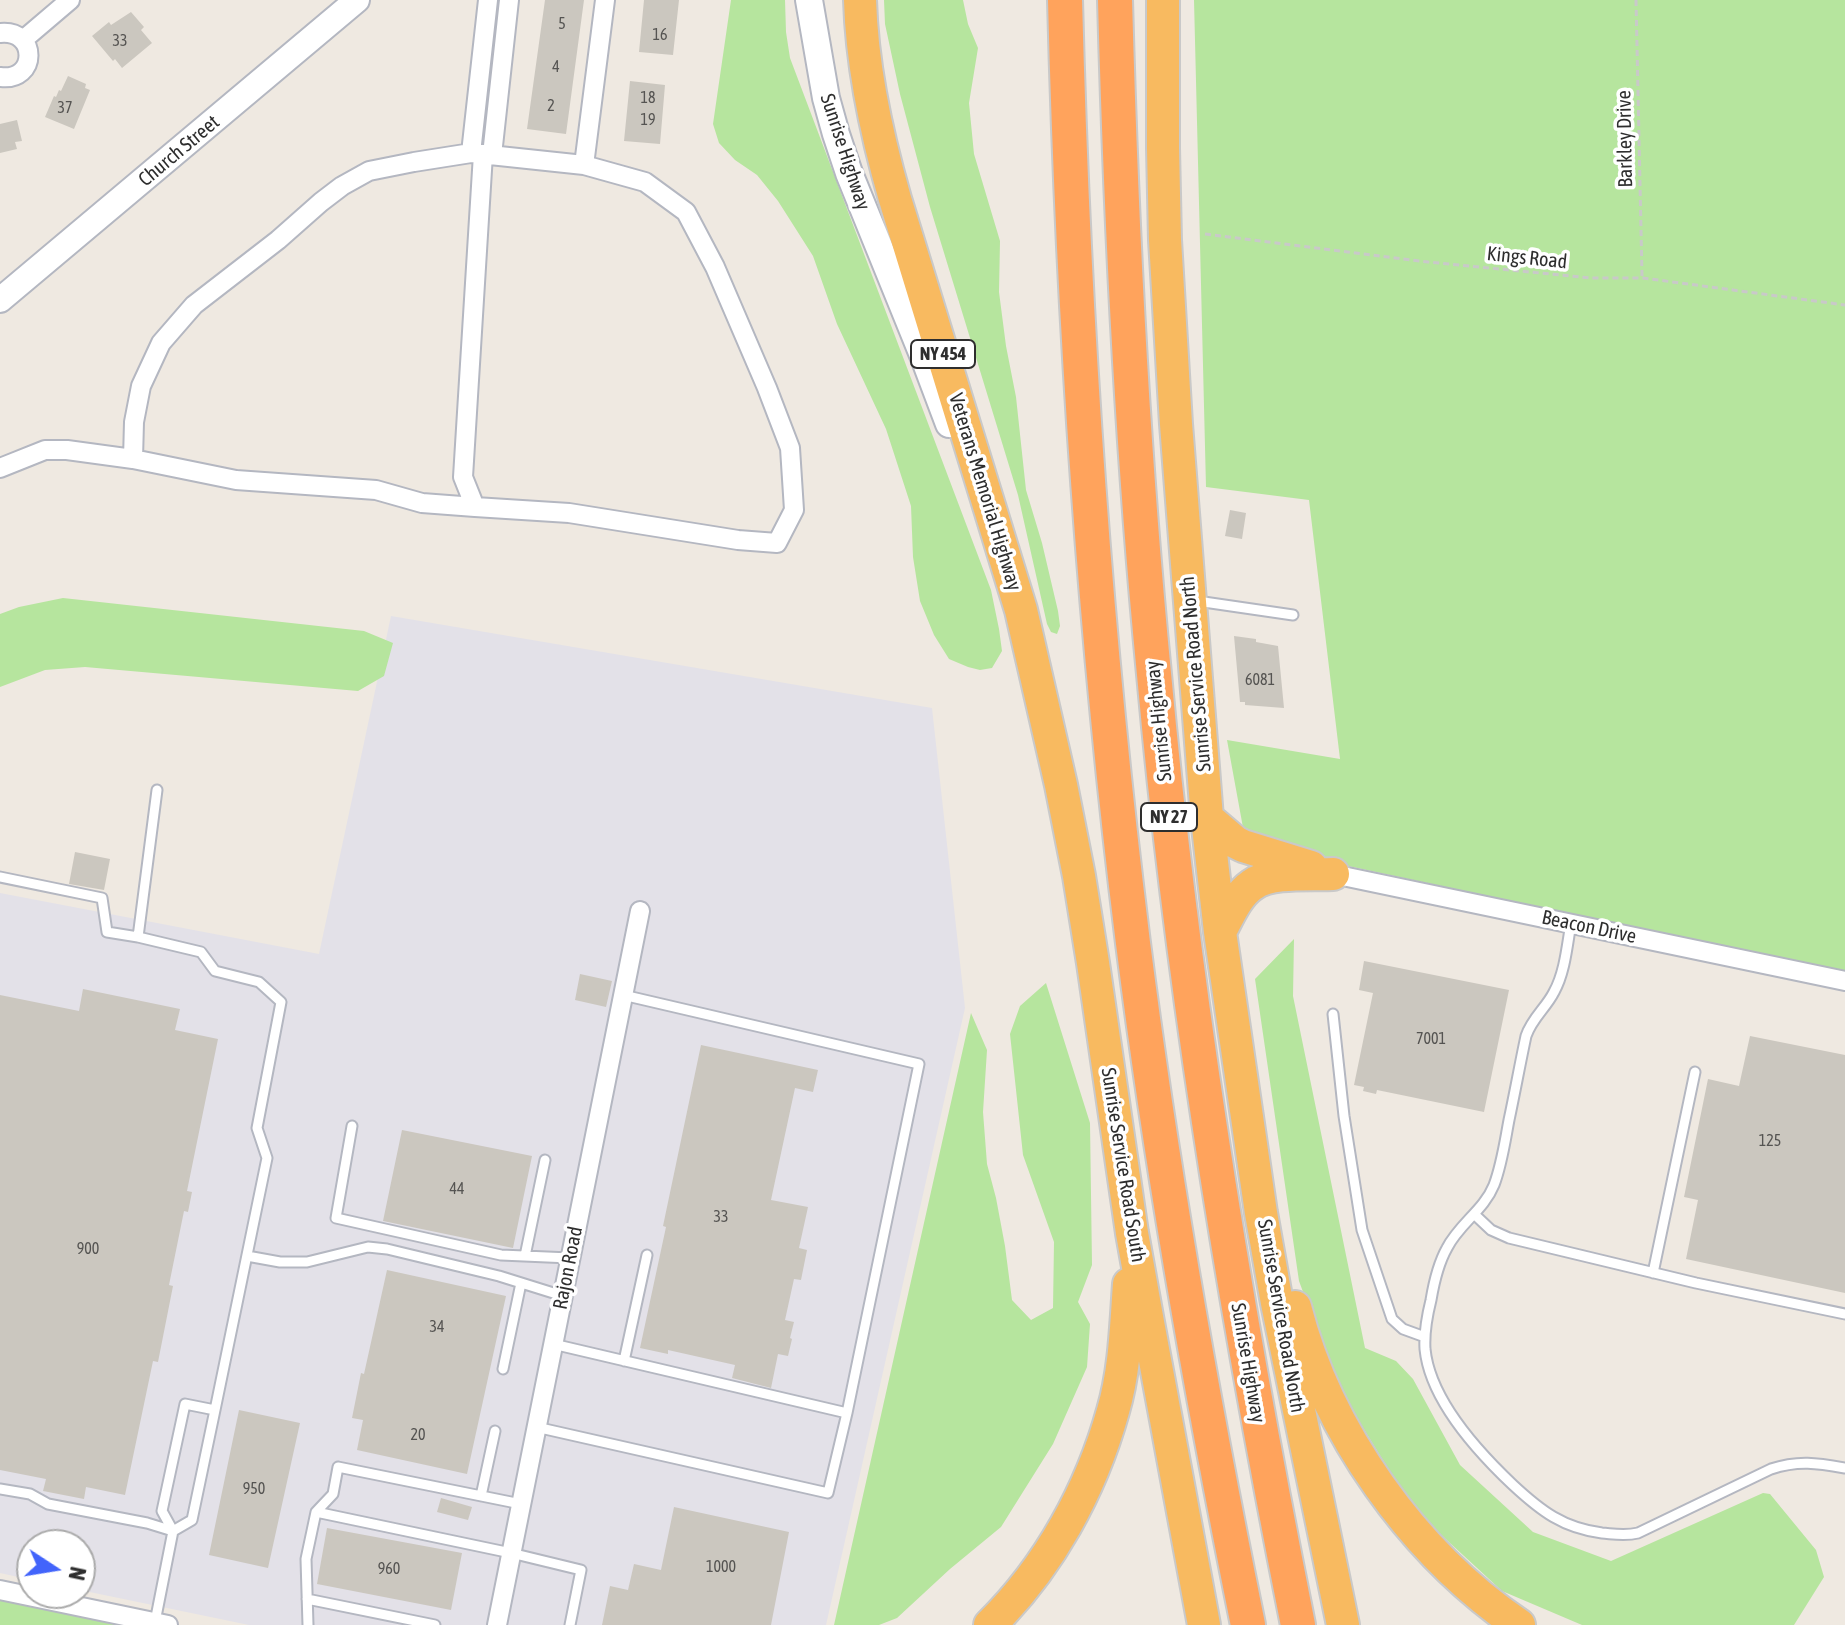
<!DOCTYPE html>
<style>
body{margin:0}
#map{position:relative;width:1845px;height:1625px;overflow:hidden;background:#efe9e1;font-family:"Asap Condensed",sans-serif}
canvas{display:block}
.north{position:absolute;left:16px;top:1529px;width:80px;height:80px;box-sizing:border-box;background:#fff;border:2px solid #ababab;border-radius:50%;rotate:102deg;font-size:22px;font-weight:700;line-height:32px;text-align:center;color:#2e2e2e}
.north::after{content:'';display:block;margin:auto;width:28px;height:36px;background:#4264fb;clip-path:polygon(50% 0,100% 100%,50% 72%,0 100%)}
</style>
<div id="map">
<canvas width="1845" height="1625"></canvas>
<div class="north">N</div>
</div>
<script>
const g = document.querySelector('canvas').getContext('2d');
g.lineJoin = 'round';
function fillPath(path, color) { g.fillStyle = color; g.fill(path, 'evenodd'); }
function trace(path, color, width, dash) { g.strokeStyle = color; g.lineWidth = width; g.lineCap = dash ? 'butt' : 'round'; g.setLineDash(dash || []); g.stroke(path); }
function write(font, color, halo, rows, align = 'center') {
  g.font = font + ' "Asap Condensed",sans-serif'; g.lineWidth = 7; g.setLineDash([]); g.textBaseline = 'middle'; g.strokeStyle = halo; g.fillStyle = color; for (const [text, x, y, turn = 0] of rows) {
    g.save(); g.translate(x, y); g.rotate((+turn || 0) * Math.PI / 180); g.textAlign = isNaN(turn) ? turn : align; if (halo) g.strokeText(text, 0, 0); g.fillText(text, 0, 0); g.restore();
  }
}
fillPath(new Path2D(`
 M391,616L932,708L965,1008L826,1625H249L80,1590V1545H32V1580L0,1573V893L319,954Z`), '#e3e1e8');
fillPath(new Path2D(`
 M731,0H785L786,32L790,58L991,590L999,629L1002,651L992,668L980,670L968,667L949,659L934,635L920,601L913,557L911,506L886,429L837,324L813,256L778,201L757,175L735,160L719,143L713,124Z
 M884,0H963L968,24L978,48L969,103L974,154L1000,241L999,292L1006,346L1016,397L1026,490L1042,543L1058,611L1060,626L1057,634L1051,632L1047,624L1018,495L930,207L900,94L885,24Z
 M1194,0H1845V973L1246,844L1227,740L1340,759L1309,500L1206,487Z
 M63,598L364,631L393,643L384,676L358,691L85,667L45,670L0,687V614L19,607Z
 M1294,939L1293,996L1365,1348L1396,1361L1413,1379L1460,1465L1533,1532L1611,1561L1763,1493L1770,1494L1816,1550L1824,1577L1794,1625H1582L1502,1591L1413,1509L1339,1389L1299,1281L1255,979Z
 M1046,983L1090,1123L1092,1265L1078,1302L1090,1324L1087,1367L1053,1444L1001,1527L950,1569L897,1618L879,1625H834L971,1013L987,1050L983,1112L987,1164L996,1198L1005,1246L1012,1300L1031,1320L1053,1308L1054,1242L1023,1155L1010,1034L1020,1006Z
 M0,1597L137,1625H0Z`), '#b6e59e');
fillPath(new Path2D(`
 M545,0H584L566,134L527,129Z
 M644,0H679L673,55L639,52Z
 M131,12L144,27L141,30L152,43L122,68L115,59L113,61L92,36L109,22L111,25Z
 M68,76L86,84L85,88L90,90L74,129L45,117L54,96L56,97L59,90L61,91Z
 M630,81L665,85L660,144L624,141Z
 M17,120L22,141L15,142L17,149L0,153V124Z
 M1230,510L1246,513L1242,539L1225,536Z
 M1234,636L1256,639V642L1278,646L1284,708L1245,705V702H1240Z
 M75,852L110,859L104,890L69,884Z
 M1364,961L1509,990L1484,1112L1377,1090L1376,1094L1363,1091L1364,1087L1354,1085L1373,993L1359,990Z
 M580,974L612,981L606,1007L575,1000Z
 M83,989L180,1009L175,1030L218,1039L187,1191L192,1192L188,1212L184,1211L169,1285L173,1286L158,1362L153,1361L125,1495L86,1487L84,1499L43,1491L46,1479L0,1470V995L79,1011Z
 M1750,1036L1845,1055V1293L1686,1259L1698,1200L1684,1197L1708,1079L1739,1086Z
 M701,1045L818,1070L813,1092L795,1088L771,1200L808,1207L799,1248L807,1250L801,1280L794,1279L785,1320L794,1322L790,1338L792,1339L788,1356L778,1354L771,1388L732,1378L735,1365L668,1350V1354L640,1348L666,1227L663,1226Z
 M402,1130L532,1156L513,1248L383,1221Z
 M387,1270L506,1296L467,1474L357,1450L363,1420L352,1418L361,1373L364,1374Z
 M239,1410L300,1423L268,1568L209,1555Z
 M441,1498L472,1507L468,1520L437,1512Z
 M674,1507L789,1532L771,1625H602L610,1586L628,1590L634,1564L661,1570Z
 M327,1528L462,1553L451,1610L317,1584Z`), '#cbc7bf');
const service = new Path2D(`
 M1197,601L1293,615
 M157,790L138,937L201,952L215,971L259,982L281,1002L257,1128L267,1158L215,1410
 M0,877L102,898L107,932L138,937
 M1571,923C1567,946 1565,972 1554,992C1546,1008 1532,1018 1526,1036C1520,1064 1515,1092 1509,1120C1505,1141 1502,1164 1494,1185C1484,1210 1459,1224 1447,1248C1438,1264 1434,1282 1431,1300C1427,1316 1424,1332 1425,1349C1430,1400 1477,1451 1513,1485C1541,1511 1563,1528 1602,1533C1615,1534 1625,1536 1638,1533L1771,1469C1798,1460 1817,1463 1845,1468
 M623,995L919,1064L847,1413
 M1333,1014L1344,1116L1362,1230L1392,1319L1403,1329L1425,1337
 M352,1126L336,1218L501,1255L570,1258
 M1474,1214L1491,1230L1509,1238L1696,1283L1845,1314
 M247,1256L280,1262H307L368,1247L387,1249L499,1276L563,1296
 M525,1256L545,1160
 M1653,1273L1695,1072
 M624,1361L647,1255
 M503,1369L521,1283
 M536,1427L828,1493L847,1413L553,1344
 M0,1489L30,1494L48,1504L147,1523L173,1531L192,1520L215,1410L185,1404L162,1511L173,1531L155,1622
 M481,1496L495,1431
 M316,1512L511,1553L581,1570L570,1625
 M307,1599L435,1625
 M308,1625L306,1559L316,1512L333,1494L338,1467L521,1504`);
const minor = new Path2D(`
 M0,33C38,29 38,82 0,77
 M23,40L70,0
 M471,153L488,0
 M483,154L463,477L475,507L569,513L738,540L777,543L794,510L790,448L767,388L715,267L686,212L645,182L584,165
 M492,155L509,0
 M133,459L134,422L141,386L161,343L194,305L278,240L321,202L342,186L369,171L414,162L471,153L584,165L605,0
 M0,468L45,450H67L133,459L236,480L376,490L422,503L475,507
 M1333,874L1845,981
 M0,1590L168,1625
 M497,1625L640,911`);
const tertiary = new Path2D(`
 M0,300L357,0`);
const secondary = new Path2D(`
 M809,0L826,98L836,134L849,173L923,355L949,424`);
const trunk = new Path2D(`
 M860,0C862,68 876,133 895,199L1021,610L1061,785L1079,876L1093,963L1132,1233L1147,1317L1204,1625
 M1163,0V148L1165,240L1176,424L1207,818L1220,932L1261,1213L1277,1303L1343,1625
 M1207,818L1235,842L1243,846L1311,867
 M1220,932C1228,917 1237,895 1252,885C1270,871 1311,875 1333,874
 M1295,1307C1327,1432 1413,1553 1519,1625
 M990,1625C1049,1567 1091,1490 1113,1411C1125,1370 1126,1326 1129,1284`);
const motorway = new Path2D(`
 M1065,0C1073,316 1094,630 1133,943C1162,1172 1202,1399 1248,1625
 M1115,0C1121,225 1132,449 1154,674C1183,993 1235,1310 1298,1625`);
trace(service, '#b4b7c1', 13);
trace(minor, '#b4b7c1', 22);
trace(tertiary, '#b4b7c1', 28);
trace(secondary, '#b4b7c1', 30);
trace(trunk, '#c9c9c9', 36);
trace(motorway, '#c9c9c9', 38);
trace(new Path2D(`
 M1636,0L1642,276
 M1205,234L1428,262L1591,278H1643L1845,305`), '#c9c9c9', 3, [6, 4]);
trace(service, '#fff', 9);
trace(minor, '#fff', 18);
trace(tertiary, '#fff', 24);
trace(secondary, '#fff', 26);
trace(trunk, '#f8ba60', 32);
trace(motorway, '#ffa35c', 34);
write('16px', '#555452', null, [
 ["5",562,24],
 ["16",660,35],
 ["33",120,41],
 ["4",556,67],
 ["18",648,98],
 ["2",551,106],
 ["37",65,108],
 ["19",648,120],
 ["6081",1260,680],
 ["7001",1431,1039],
 ["125",1770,1141],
 ["44",457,1189],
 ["33",721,1217],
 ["900",88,1249],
 ["34",437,1327],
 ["20",418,1435],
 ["950",254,1489],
 ["1000",721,1567],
 ["960",389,1569]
]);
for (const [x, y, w] of [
 [943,354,64],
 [1169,817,56]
]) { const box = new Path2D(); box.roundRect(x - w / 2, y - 14, w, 28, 6); g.fillStyle = '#fff'; g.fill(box); trace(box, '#2e2e2e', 2); }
write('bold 18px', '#2e2e2e', null, [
 ["NY 454",943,354],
 ["NY 27",1169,817]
]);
write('20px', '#2e2e2e', '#fff', [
 ["Barkley Drive",1625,139,-91],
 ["Church Street",179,151,-40],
 ["Sunrise Highway",845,152,72],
 ["Kings Road",1527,258,6],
 ["Veterans Memorial Highway",985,492,73],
 ["Sunrise Service Road North",1196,674,-95],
 ["Sunrise Highway",1159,721,-96],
 ["Beacon Drive",1589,927,12],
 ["Sunrise Service Road South",1123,1165,81],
 ["Rajon Road",568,1268,-79],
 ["Sunrise Service Road North",1281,1316,80],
 ["Sunrise Highway",1248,1363,80]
]);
</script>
